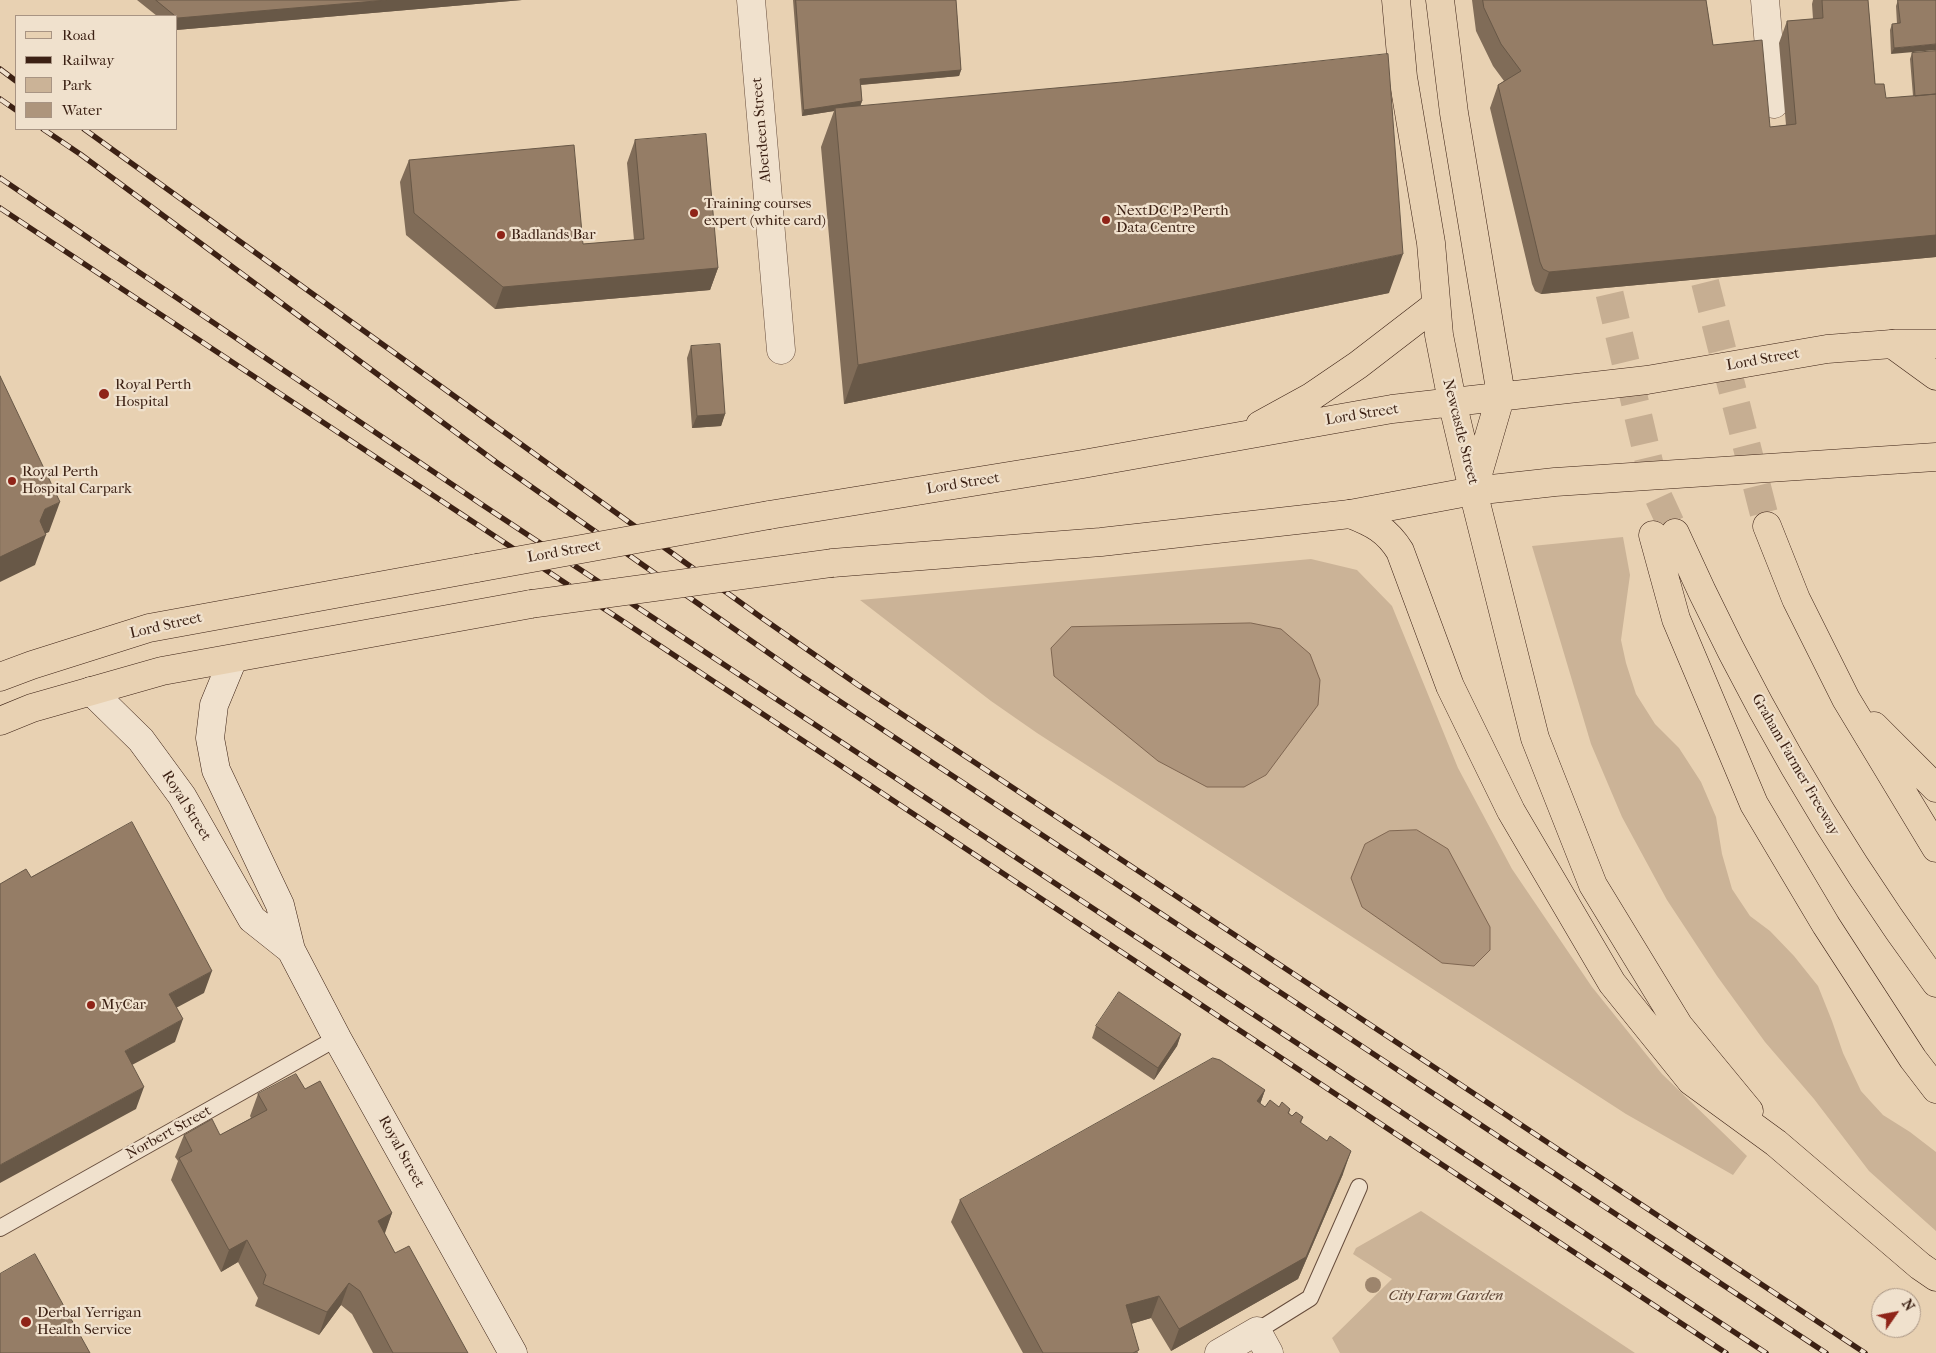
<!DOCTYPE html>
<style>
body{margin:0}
#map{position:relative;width:1936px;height:1353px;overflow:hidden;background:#e8d1b2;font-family:"IM FELL French Canon",serif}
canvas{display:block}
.legend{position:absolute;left:15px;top:15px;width:162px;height:115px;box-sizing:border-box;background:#f0e1cd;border:1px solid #a89483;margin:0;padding:6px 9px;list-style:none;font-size:15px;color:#3c2114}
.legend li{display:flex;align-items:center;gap:10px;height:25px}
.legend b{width:25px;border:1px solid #a89483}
.north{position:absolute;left:1871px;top:1288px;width:50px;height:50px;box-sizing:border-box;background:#f0e1cd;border:1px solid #a89483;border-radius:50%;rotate:57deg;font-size:14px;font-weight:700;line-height:20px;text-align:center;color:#3c2114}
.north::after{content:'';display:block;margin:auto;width:18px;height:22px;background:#8f2418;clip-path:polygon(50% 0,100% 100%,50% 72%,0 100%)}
</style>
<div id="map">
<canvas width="1936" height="1353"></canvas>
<ul class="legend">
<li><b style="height:6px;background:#e8d1b2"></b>Road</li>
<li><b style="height:6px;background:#3c2114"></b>Railway</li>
<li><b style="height:14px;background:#cbb397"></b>Park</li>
<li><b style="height:14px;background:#ae957c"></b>Water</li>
</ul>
<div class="north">N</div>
</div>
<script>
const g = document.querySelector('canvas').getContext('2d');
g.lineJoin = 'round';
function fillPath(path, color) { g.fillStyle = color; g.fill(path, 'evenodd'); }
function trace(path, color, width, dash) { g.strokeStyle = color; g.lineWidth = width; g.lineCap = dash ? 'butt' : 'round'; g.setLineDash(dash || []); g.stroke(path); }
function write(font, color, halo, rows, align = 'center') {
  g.font = font + ' "IM FELL French Canon",serif'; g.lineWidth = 4.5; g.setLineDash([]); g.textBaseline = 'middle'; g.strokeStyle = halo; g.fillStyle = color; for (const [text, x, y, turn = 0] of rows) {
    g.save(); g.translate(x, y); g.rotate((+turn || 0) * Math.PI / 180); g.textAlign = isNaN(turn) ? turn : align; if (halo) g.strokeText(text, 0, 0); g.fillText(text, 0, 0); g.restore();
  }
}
fillPath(new Path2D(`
 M1623,537L1630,575L1621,640L1626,663L1636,694L1655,724L1679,748L1701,782L1716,817L1722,854L1732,889L1750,916L1770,931L1794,956L1818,986L1832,1021L1843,1053L1861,1091L1883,1115L1910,1132L1936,1152V1231L1869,1171L1814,1099L1765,1042L1717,976L1667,900L1622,817L1591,744L1532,546Z
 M1311,559L1357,570L1392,606L1458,768L1512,869L1592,987L1662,1074L1747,1156L1733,1175L1626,1114L1037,733L991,701L860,600Z
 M1421,1211L1635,1353H1340L1332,1338L1392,1279L1353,1254L1356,1248Z`), '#cbb397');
const water = new Path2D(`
 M1251,623L1281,629L1310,654L1320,680L1318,705L1266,775L1244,787H1207L1158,761L1054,676L1051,648L1071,627Z
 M1417,830L1448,849L1490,927V950L1474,966L1442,963L1362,907L1351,878L1365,844L1389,831Z`);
fillPath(water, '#ae957c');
trace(water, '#806752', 1);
trace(new Path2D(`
 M1698,241L1704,278L1767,526
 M1600,253L1656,492L1675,533`), '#c6ae92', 28, [28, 14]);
const lane = new Path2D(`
 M0,1228L337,1038
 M1257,1331L1310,1298L1359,1187`);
const street = new Path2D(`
 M751,0L781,350
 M1765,0L1774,104
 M1219,1353L1257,1331L1269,1353`);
const secondary = new Path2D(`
 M233,659L214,705L210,738L216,770L280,905L291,950L337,1038L513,1353
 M91,691L141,740L182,796L252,919L291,950`);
const primary = new Path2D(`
 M1396,0L1403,77L1431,243L1439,335L1452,401L1473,490
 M1440,0L1454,113L1501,395L1473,491
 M1260,425L1311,397L1358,365L1436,305
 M769,515L1083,464L1392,409L1647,380L1827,349L1892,344H1936
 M832,563L1101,542L1350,514L1473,491L1555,482L1936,457
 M0,677L32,665L149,628L477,568
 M0,721L32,708L162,671L531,604`);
const highway = new Path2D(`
 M1892,344L1936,376
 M1473,491L1535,738L1593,885L1679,1026L1749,1111
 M1350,514C1373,523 1387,530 1400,551L1450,686L1511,811L1612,983L1691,1081L1776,1143L1920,1266L1936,1277
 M1767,526L1796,599L1846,699L1936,848
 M1675,533C1746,692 1833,843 1936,983
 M1653,535L1676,619L1754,804L1826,925L1913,1059L1936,1089
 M1874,726L1936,788`);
trace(lane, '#674d3c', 18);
trace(street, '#674d3c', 29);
trace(secondary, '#3c2114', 29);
trace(primary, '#3c2114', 29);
trace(highway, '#3c2114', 29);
trace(lane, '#f0e1cd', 16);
trace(street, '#f0e1cd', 28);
trace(secondary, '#f0e1cd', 28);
trace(primary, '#e8d1b2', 28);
trace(highway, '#e8d1b2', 28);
const rail = new Path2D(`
 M0,69L16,81
 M0,99L16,110
 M43,129L80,154L496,462L800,675L1826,1353
 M84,129L762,618L858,685L1865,1353
 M0,178L481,504L1766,1353
 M0,208L1726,1353`);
trace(rail, '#3c2114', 5.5);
trace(rail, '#f0e1cd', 4, [11]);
const primaryBridge = new Path2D(`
 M477,568L769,515
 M531,604L832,563`);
trace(primaryBridge, '#3c2114', 29, []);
trace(primaryBridge, '#e8d1b2', 28);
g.fillStyle = '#9d856d';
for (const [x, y] of [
 [1373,1285]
]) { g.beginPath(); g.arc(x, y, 8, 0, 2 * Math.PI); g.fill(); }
fillPath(new Path2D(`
 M137,0H522L176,30V16H157Z
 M793,0H956L961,70L959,76L861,85L862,101L860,106L1389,293L844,404L821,147L834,111L802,116Z
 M1472,0H1706L1713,45L1770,127L1786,125L1779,43L1787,21L1813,19L1812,4L1813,0H1868L1875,84L1886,98L1913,96L1910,59L1912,53L1936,51V257L1541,294L1535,291L1532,284L1490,108L1498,85L1504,81L1493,66L1476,31Z
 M1898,0H1936L1891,54L1890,30L1892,24H1897L1896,6Z
 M635,140L718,268L710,290L495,309L406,235L400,182L409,160L583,244L634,240L627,163Z
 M691,346L725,414L721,426L692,428L687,358Z
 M1096,1026L1181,1034L1177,1046L1154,1080L1092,1038Z
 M305,1089L392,1213L384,1233L395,1253L468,1353H373L352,1314L341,1305L319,1335L255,1306L258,1298L238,1262L221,1272L171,1180L178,1161L175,1157L184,1135H220L251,1118L250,1116L258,1094Z
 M1265,1090L1260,1104L1265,1107H1279L1290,1109L1289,1113L1292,1116L1303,1117L1301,1123L1343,1174L1298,1279L1171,1351L1151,1318L1131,1324L1138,1353H1023L951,1222L960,1200Z`), '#806c58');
fillPath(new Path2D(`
 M387,0H522L176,30V22L178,18Z
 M1936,44V50L1891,54L1894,48Z
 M961,70L959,76L858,85L860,79Z
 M862,101L860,107L835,108L834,111L802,116L804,110Z
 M1936,235V257L1541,294L1549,272Z
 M1403,254L1389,293L844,404L858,365Z
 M718,268L710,290L495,309L503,287Z
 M725,414L721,426L692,428L697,416Z
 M60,502L49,532L34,539L46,535L35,565L0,582V557L45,509Z
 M212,971L204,993L161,1016L169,994Z
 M183,1019L175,1042L117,1073L125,1051Z
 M1181,1034L1177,1046L1154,1080L1158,1068Z
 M144,1087L136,1109L0,1183V1165Z
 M1265,1090L1257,1113V1101Z
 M1351,1151L1343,1174L1298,1279L1171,1351L1179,1329Z
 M392,1213L384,1236L378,1221Z
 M247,1240L238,1262L221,1272L229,1250Z
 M349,1283L341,1305L319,1335L327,1312Z
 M1159,1296L1151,1318L1117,1328L1126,1305Z`), '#685847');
const building = new Path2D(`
 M156,0H387L178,18Z
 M796,0H956L961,70L860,79L862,101L804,110Z
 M1483,0H1706L1713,45L1762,40L1770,127L1796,124L1787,21L1823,18L1822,0H1868L1875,84H1884L1886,98L1936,94V235L1549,272L1543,269L1540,262L1498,85L1521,71L1501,44L1484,8Z
 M1898,0H1936V44L1894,48L1892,24L1900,23Z
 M1936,51V94L1915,96L1912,53Z
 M1388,54L1403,254L858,365L835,108L1122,82Z
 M706,134L718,268L503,287L414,213L409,160L574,145L583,244L644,239L635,140Z
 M720,344L725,414L697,416L691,346Z
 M0,376L60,502L45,509L40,521L46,535L0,557Z
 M132,822L212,971L169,994L183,1019L125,1051L144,1087L0,1165V884L26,869L31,877Z
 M1119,992L1181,1034L1158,1068L1096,1026Z
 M1213,1058L1220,1060L1265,1090L1257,1101L1265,1107L1270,1100L1279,1107L1282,1102L1290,1109L1288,1113L1292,1116L1296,1112L1303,1117L1300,1122L1327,1141L1330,1136L1351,1151L1306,1257L1179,1329L1159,1296L1126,1305L1139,1350L1133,1353H1043L960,1200Z
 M296,1074L305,1089L320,1081L392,1213L378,1221L395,1253L409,1246L468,1353H393L360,1291L349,1283L327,1312L263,1284L266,1275L247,1240L229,1250L179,1158L192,1151L184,1135L212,1119L220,1135L267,1110L258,1094Z
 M35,1254L90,1353H0V1274Z`);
fillPath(building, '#957d66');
trace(building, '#685847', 1);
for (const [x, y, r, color] of [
 [694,213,5,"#8f2418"],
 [1106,220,5,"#8f2418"],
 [501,235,5,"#8f2418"],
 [104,394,6,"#8f2418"],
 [12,481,5,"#8f2418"],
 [91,1005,5,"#8f2418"],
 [26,1322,6,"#8f2418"]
]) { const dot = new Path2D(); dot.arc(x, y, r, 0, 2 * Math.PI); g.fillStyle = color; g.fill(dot); trace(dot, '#f0e1cd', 2); }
write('15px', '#3c2114', '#f0e1cd', [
 ["Aberdeen Street",762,130,-95],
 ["Lord Street",1763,360,-10],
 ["Lord Street",1362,415,-9],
 ["Newcastle Street",1460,432,76],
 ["Lord Street",963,484,-9],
 ["Lord Street",564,552,-10],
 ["Lord Street",166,626,-13],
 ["Graham Farmer Freeway",1795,765,60],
 ["Royal Street",186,806,58],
 ["Norbert Street",169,1133,-29],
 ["Royal Street",401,1152,61]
]);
write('15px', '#3c2114', '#f0e1cd', [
 ["Training courses",704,204],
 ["expert (white card)",704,221],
 ["NextDC P2 Perth",1116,211],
 ["Data Centre",1116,228],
 ["Badlands Bar",511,235],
 ["Royal Perth",115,385],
 ["Hospital",115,402],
 ["Royal Perth",22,472],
 ["Hospital Carpark",22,489],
 ["MyCar",101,1005],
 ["Derbal Yerrigan",37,1313],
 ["Health Service",37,1330]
], 'left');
write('italic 15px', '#604635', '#f0e1cd', [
 ["City Farm Garden",1446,1296]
]);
</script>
